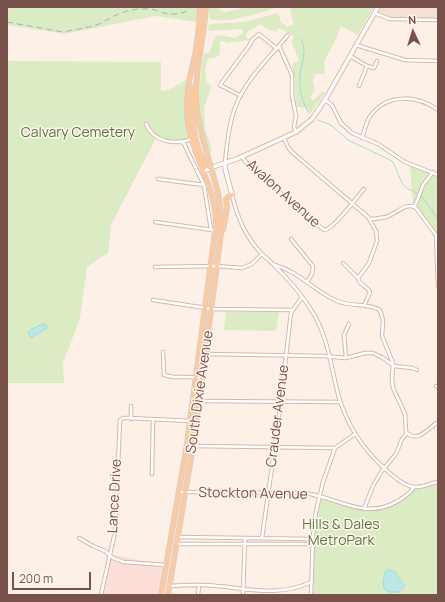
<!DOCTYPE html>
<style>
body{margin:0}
#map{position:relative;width:445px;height:602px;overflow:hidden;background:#fdf0e6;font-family:Manrope,sans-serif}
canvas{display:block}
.frame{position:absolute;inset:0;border:8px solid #78524a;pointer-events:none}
.north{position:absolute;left:393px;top:12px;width:40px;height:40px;-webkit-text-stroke:3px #fff5ed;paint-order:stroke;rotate:356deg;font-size:11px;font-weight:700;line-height:16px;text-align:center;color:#78524a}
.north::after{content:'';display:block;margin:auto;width:14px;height:18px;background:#78524a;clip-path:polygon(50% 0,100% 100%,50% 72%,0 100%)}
.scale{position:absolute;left:12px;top:572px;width:79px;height:18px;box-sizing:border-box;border:2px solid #78524a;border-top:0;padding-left:5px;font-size:12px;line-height:14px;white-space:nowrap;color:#78524a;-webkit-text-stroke:3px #fff5ed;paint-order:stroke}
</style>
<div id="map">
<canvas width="445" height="602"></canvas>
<div class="frame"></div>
<div class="north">N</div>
<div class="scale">200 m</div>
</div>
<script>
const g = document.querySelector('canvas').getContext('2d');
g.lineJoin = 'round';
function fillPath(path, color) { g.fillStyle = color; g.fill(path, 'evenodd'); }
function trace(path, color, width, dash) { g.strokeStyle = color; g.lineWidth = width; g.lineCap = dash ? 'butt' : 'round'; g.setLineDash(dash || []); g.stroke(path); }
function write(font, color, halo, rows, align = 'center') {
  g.font = font + ' Manrope,sans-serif'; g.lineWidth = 3; g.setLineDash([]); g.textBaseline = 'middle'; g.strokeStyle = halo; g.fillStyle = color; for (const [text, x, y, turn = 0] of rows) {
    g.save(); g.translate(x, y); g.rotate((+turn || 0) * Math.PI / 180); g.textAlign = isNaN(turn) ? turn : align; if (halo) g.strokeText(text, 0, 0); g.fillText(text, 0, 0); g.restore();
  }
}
fillPath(new Path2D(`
 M380,7H438V19L390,17L377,12Z`), '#f5e1d4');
fillPath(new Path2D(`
 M109,554L166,565L161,595H102Z`), '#fddfda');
fillPath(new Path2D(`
 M7,7H197V22L155,16L64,34L7,25Z
 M209,7H220V10L224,12L247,7H278C260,13 229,24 210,19Z
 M293,7H374L358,35L341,26L337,37L324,62L325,74H315L313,81L315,89L310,98L314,100L323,91L325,93L311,113L307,108L297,107C294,93 296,78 292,64L299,60L292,43L293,36L290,33L278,28L275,32L273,30L271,31L260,24L248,31L245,37L250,40L227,43L224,41H220V54L215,58H210C203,64 206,75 207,83L212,86L204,107L205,128L212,151H208C205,141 202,131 200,121C198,97 200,75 204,53H209L215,37L218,35L235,38L243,34L242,29L208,31L209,24L245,22L278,13L281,22L287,27L294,25L290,9Z
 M7,61L161,62V91L169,90L189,78L187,94L191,139C181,143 166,142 156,138L111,225L108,253L87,267L80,318L63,363L64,383H7Z
 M410,165L438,175V286L436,235L413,205Z
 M279,311L276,331L224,330L226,312Z
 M438,482V595H311L313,539L320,496L349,506L378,509L400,499L414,487Z`), '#dbebc4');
const water = new Path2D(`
 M44,324L47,326L46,329L31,338L28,333L30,330Z
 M389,570L396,572L399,579L405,586L399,592H388C380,586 384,580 385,572Z`);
fillPath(water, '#bae8e6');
trace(water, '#a0dad9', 1);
trace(new Path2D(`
 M301,39C308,51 301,64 300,76C299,90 302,102 309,113
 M318,120L331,125L348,140L392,161C397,168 398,177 403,184C407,190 413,190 418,194C426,200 432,211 438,219`), '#a0dad9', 1);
const street = new Path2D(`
 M374,13L390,19L438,20
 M356,45L405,60L438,61
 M279,46L292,75V95L296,116L294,127L296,132
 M350,56L367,66L359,86
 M367,66L374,68L377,61
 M241,96L220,85L249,46L252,40L259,34L277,49
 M325,100L332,105L341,123L352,133L378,144L405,162L438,175
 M146,124C154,143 175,145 193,139
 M284,138L288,147L292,152L368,217L376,231L377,241L369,263L358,278C359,285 367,286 370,292L364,306
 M362,138C365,130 366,121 371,115C388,93 417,95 438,110
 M183,142L204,185L211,230
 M242,157L250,167L324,230C333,230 357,197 364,189
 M225,163C227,144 229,123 236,105C247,78 270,57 288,35
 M158,179L204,185
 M232,195C237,217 246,238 262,254C266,258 271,262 275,266C289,280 303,296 313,313C328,337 331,367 338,394C346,423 362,448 384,468C392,475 405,488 417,487C424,487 431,483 438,482
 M415,206L423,185L433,172
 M370,219C375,219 381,218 386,217C396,214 407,201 416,208L436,235L438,286
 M155,222L213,230
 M291,239L313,266L312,274L307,282
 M343,263L358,278
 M275,265C301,273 314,291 337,301C351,307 369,303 380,310L383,320L382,336L393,363L392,379L393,388L405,414L406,432C418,444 428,428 438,422
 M155,267L217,266L242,268L252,264L262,254
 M153,300L213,309L292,310
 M163,352L164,375L174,377H188L202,378
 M205,354L323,356L346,358L365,353H373L383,358L394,366L412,368L417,370
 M346,358L344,335L349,324
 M436,386L438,387
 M199,401L340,402
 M131,406V419
 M193,446L335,448
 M152,474L153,419
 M179,492L304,493C338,497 364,521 398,501C404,497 411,493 414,487
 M364,509L373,486L381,472L396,454L402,439L407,433
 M178,537L313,539
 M79,538L93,546L105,551L113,558L124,562L166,565
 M262,538L278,424L291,313L302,297
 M177,544H312
 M170,586C185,585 201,584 217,586C251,589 278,597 312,582
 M101,595L115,532L120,420L123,418H130L190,421
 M198,595L199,585
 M243,595L245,538
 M311,595L313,536L316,512L323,482L335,448L355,434`);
const secondary = new Path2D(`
 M225,163V168L232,195
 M213,167L239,158L296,132L312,119L325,100L378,7
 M204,171L209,169`);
const primary = new Path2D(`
 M195,86C187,101 195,157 208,166
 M223,230L227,208L226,199L228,197L232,195
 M192,422V431L193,437
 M161,595L187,444L216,224C216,187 193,158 188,122C184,96 191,74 196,49C198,36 200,21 200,7
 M168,595L193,446L221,234C221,218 221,202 216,186C210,161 200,136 197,110C193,75 204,41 206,7`);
trace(street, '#d2b8ae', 4.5);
trace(secondary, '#d7b9ae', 5.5);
trace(primary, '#d9cfcc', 6);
trace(street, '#fff', 2.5);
trace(secondary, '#fff', 3.5);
trace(primary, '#fdc99d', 4);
trace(new Path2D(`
 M7,22L63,32L89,27L99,24L116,15L127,11L138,9H151L168,14H175L185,12L191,7`), '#b1a4c8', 1, [6, 4]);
const primaryBridge = new Path2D(`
 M208,166H212`);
trace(primaryBridge, '#d9cfcc', 6, []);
trace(primaryBridge, '#fdc99d', 4);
write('14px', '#59783f', '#fff5ed', [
 ["Calvary Cemetery",78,133],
 ["Hills & Dales",341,525],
 ["MetroPark",341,541]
]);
write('14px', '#78524a', '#fff5ed', [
 ["Avalon Avenue",283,194,42],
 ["South Dixie Avenue",200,392,-82],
 ["Crauder Avenue",278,416,-83],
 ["Stockton Avenue",253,494,1],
 ["Lance Drive",115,496,-87]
]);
</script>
